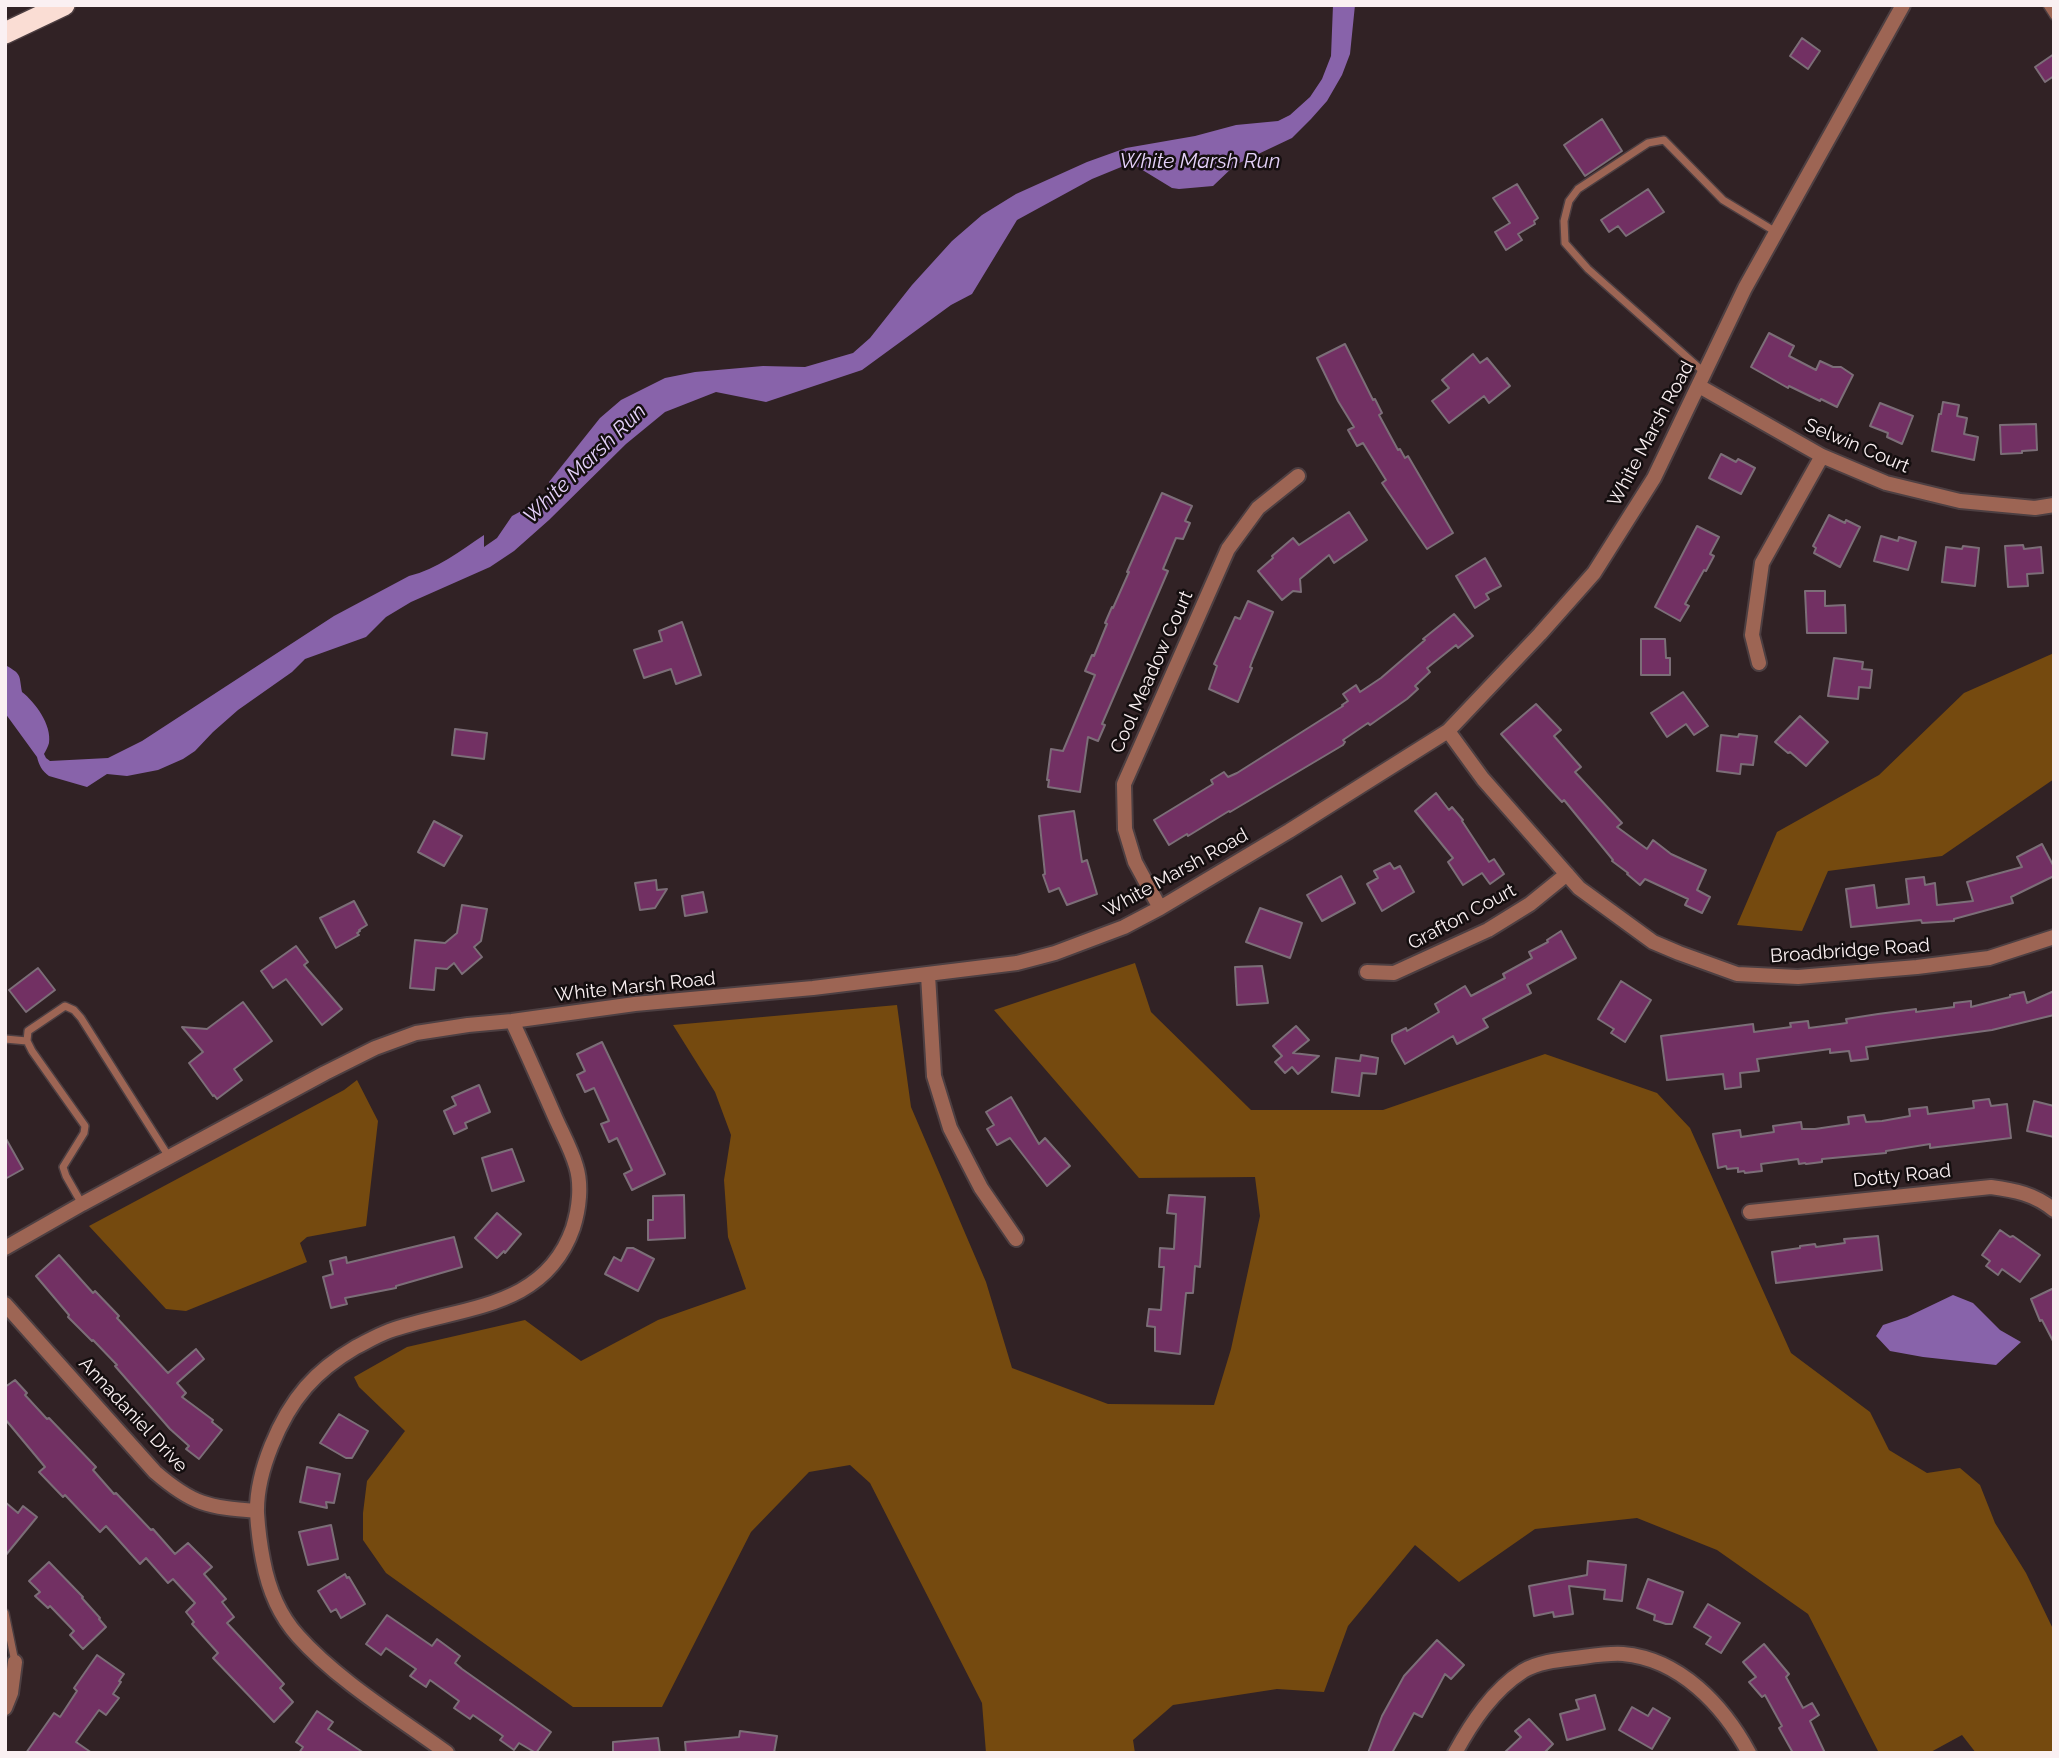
<!DOCTYPE html>
<style>
body{margin:0}
#map{position:relative;width:2059px;height:1758px;overflow:hidden;background:#312225;font-family:Raleway,sans-serif}
canvas{display:block}
.frame{position:absolute;inset:0;border:7px solid #faf0f2;pointer-events:none}
</style>
<div id="map">
<canvas width="2059" height="1758"></canvas>
<div class="frame"></div>
</div>
<script>
const g = document.querySelector('canvas').getContext('2d');
g.lineJoin = 'round';
function fillPath(path, color) { g.fillStyle = color; g.fill(path, 'evenodd'); }
function trace(path, color, width, dash) { g.strokeStyle = color; g.lineWidth = width; g.lineCap = dash ? 'butt' : 'round'; g.setLineDash(dash || []); g.stroke(path); }
function write(font, color, halo, rows, align = 'center') {
  g.font = font + ' Raleway,sans-serif'; g.lineWidth = 5; g.setLineDash([]); g.textBaseline = 'middle'; g.strokeStyle = halo; g.fillStyle = color; for (const [text, x, y, turn = 0] of rows) {
    g.save(); g.translate(x, y); g.rotate((+turn || 0) * Math.PI / 180); g.textAlign = isNaN(turn) ? turn : align; if (halo) g.strokeText(text, 0, 0); g.fillText(text, 0, 0); g.restore();
  }
}
fillPath(new Path2D(`
 M2054,653V779L1942,856L1828,871L1802,931L1737,925L1777,832L1879,775L1964,693Z
 M1135,963L1151,1012L1251,1110H1383L1545,1054L1657,1093L1690,1128L1791,1353L1870,1412L1889,1450L1927,1473L1960,1468L1980,1485L1995,1523L2026,1573L2054,1631V1753H1976L1962,1735L1929,1753H1879L1808,1614L1717,1550L1637,1518L1535,1529L1459,1582L1415,1545L1348,1626L1324,1692L1277,1689L1173,1705L1133,1740L1135,1753H986L982,1703L870,1483L850,1465L809,1472L751,1532L662,1707H573L386,1573L363,1540V1513L367,1481L405,1431L359,1387L354,1377L407,1347L525,1320L581,1361L658,1320L746,1289L728,1237L724,1180L731,1135L715,1092L673,1025L897,1005L911,1107L986,1282L1012,1368L1108,1404L1214,1405L1231,1349L1260,1216L1255,1177L1139,1178L994,1010Z
 M357,1080L378,1121L366,1226L307,1237L300,1243L307,1262L186,1311L166,1309L89,1226L344,1090Z`), '#754a0f');
fillPath(new Path2D(`
 M1333,5H1355L1350,54L1342,75L1327,101L1311,119L1292,138L1235,165L1213,186L1179,189L1172,188L1131,163L1092,179L1017,220L972,294L951,305L862,370L766,402L716,392L665,412L626,444L549,520L514,551L490,567L411,602L386,617L366,637L305,659L292,672L238,710L213,732L195,751L183,759L158,770L127,776L107,774L87,787L49,776C42,771 39,765 37,757L5,713V665C22,674 19,675 22,692C35,702 52,725 49,743C48,747 46,750 44,754L46,758L50,761L108,758L142,741L334,616L409,576C437,569 460,551 484,535V547L497,538L512,516L540,501L548,495L553,488L549,482L600,418L621,400L665,378L695,372L763,366L805,367L853,353L870,338L912,285L952,241L982,215L1016,194L1087,162L1126,148L1195,136L1236,125L1278,121L1290,115L1310,97L1322,79L1331,56Z
 M1953,1295L1973,1303L2000,1330L2021,1342L1996,1365L1923,1357L1890,1351L1876,1336L1883,1325L1907,1317Z`), '#8863aa');
const building = new Path2D(`
 M1802,38L1820,51L1808,69L1790,56Z
 M2054,54V76L2045,82L2035,67Z
 M1602,119L1622,151L1585,176L1564,145Z
 M1517,184L1538,218L1534,221L1535,224L1518,234L1522,240L1506,250L1495,232L1510,223L1493,198Z
 M1648,189L1664,212L1626,236L1618,226L1609,232L1601,220Z
 M1769,333L1794,346L1789,356L1816,370L1820,361L1833,367H1841L1853,375L1837,407L1821,399L1820,401L1789,386L1788,388L1751,367Z
 M1345,344L1373,400L1375,399L1382,413L1379,415L1398,450L1400,449L1405,458L1408,456L1453,533L1427,549L1382,483L1386,480L1363,443L1357,446L1348,430L1354,427L1338,401L1317,358Z
 M1473,354L1480,363L1487,358L1510,386L1489,403L1484,396L1449,423L1432,401L1449,388L1442,380Z
 M1943,402L1959,405L1957,416L1967,418L1964,434L1978,437L1974,460L1932,451L1939,414H1941Z
 M1880,403L1913,416L1902,444L1887,437L1888,433L1870,426Z
 M2036,424L2037,450L2022,451V453L2001,454L2000,425Z
 M1721,454L1736,462L1738,459L1755,468L1741,494L1709,478Z
 M1162,493L1192,506L1185,521L1190,523L1183,539L1176,538L1163,569L1168,571L1102,724L1105,725L1098,741L1088,737L1080,792L1048,787L1049,780H1047L1051,749L1063,751L1095,675L1085,671L1092,655L1094,656L1107,624L1105,623L1112,607L1113,608L1129,572H1127Z
 M1349,512L1367,540L1334,563L1329,555L1300,579L1301,592L1293,591L1282,600L1258,571L1273,558L1272,556L1293,538L1299,545Z
 M1829,515L1845,523L1846,520L1860,527L1840,567L1814,553L1816,548L1813,546Z
 M1697,526L1719,537L1710,554L1714,556L1706,571L1704,570L1685,604L1689,606L1680,621L1655,607Z
 M1881,536L1898,541L1899,537L1916,542L1908,570L1874,561Z
 M2023,545L2024,549L2041,547L2043,573L2027,574L2028,586L2008,587L2005,546Z
 M1963,546L1979,548L1975,586L1942,582L1946,547L1962,549Z
 M1485,558L1501,586L1486,594L1489,599L1475,608L1456,576Z
 M1805,591H1825V606L1845,605L1846,633H1807Z
 M1248,601L1273,612L1253,659L1250,667L1252,668L1238,702L1209,689L1217,666L1214,664L1235,617L1240,619Z
 M1454,614L1473,636L1458,648L1456,645L1427,668L1430,672L1415,686L1418,689L1407,699L1370,725L1368,723L1343,740L1345,742L1343,745L1230,812L1229,811L1188,836L1187,834L1169,845L1154,820L1213,784L1211,780L1224,772L1228,777L1237,773L1343,706L1342,705L1348,701L1343,694L1356,685L1360,692L1381,678L1425,640L1423,639Z
 M682,622L701,675L676,684L671,669L644,678L634,650L662,641L659,631Z
 M1641,639H1665L1666,658H1670V675H1641Z
 M1834,658L1863,662L1862,669L1872,670L1870,688L1859,687L1858,699L1828,696Z
 M1683,692L1708,726L1694,735L1686,724L1667,737L1651,713Z
 M1536,704L1561,730L1554,736L1581,767L1575,772L1622,823L1617,827L1647,849L1653,840L1671,854L1706,870L1697,890L1710,897L1702,913L1685,905L1688,899L1645,879L1640,885L1627,874L1628,873L1612,861L1613,860L1564,800L1562,802L1548,787L1501,734Z
 M1800,716L1828,742L1806,766L1790,752L1788,753L1775,742Z
 M455,729L487,733L484,759L452,755Z
 M1739,734L1757,736L1753,765L1741,764L1740,774L1717,771L1721,735L1738,737Z
 M1436,793L1449,810L1452,807L1463,820L1462,821L1489,862L1494,859L1504,874L1490,884L1482,873L1463,885L1448,862L1453,858L1415,811Z
 M1074,811L1082,862L1087,860L1097,894L1067,905L1059,888L1049,892L1043,875L1045,874L1039,816Z
 M434,821L462,836L444,866L418,852Z
 M2042,844L2054,867V876L2011,897L2013,903L1954,919V921L1922,923L1921,920L1851,927L1846,889L1874,885L1877,908L1909,904L1906,879L1924,877L1925,885L1935,883L1937,905L1973,901L1967,882L2022,867L2017,857Z
 M1390,863L1394,869L1400,866L1414,892L1382,911L1367,884L1378,878L1374,871Z
 M1341,876L1355,903L1322,921L1307,895Z
 M656,880L657,890L667,889L655,908L640,910L635,883Z
 M703,892L707,912L685,916L682,896Z
 M354,901L367,925L359,930L360,931L357,933L359,935L336,948L320,918Z
 M462,905L487,909L481,941L474,947L482,957L462,974L454,963L447,969L436,968L434,990L410,988L415,940L445,943L457,933Z
 M1260,908L1302,923L1290,958L1246,942Z
 M1561,931L1576,958L1527,985L1531,993L1483,1019L1488,1027L1457,1044L1453,1036L1405,1064L1392,1041V1035L1406,1028L1407,1031L1439,1012L1435,1004L1465,986L1471,996L1505,978L1503,974L1532,958L1529,952L1548,942L1547,940Z
 M296,946L308,962L304,965L342,1009L322,1025L286,979L273,988L261,971Z
 M1262,966L1268,1003L1237,1005L1235,967Z
 M38,968L55,990L26,1012L9,990Z
 M1621,981L1651,1000L1625,1042L1611,1033L1614,1029L1598,1019Z
 M2054,991V1015L1992,1030L1866,1047L1868,1059L1851,1061L1849,1051L1830,1053V1049L1757,1059L1759,1071L1740,1073L1741,1087L1725,1089L1723,1074L1667,1080L1661,1036L1753,1024L1754,1032L1791,1027L1790,1023L1808,1021L1809,1028L1847,1023L1846,1019L1878,1014L1916,1009V1012L1954,1007V1003L1971,1001V1007L2010,997V995L2024,992L2027,1003Z
 M243,1002L272,1041L234,1069L242,1080L217,1099L214,1095L213,1096L189,1063L203,1052L182,1027L207,1029Z
 M1296,1026L1309,1040L1293,1053L1319,1056L1298,1074L1292,1067L1285,1073L1275,1062L1282,1056L1273,1046Z
 M602,1042L665,1174L632,1190L624,1174L632,1170L617,1138L609,1142L601,1124L609,1121L594,1088L585,1092L577,1075L585,1071L577,1054Z
 M1361,1055L1378,1058L1376,1074L1362,1073L1359,1096L1332,1092L1336,1058L1360,1061Z
 M479,1085L490,1112L465,1123L467,1128L454,1134L444,1111L456,1105L452,1097Z
 M1011,1097L1039,1144L1045,1138L1070,1166L1047,1186L1010,1138L997,1145L987,1129L994,1125L986,1112Z
 M1989,1099L1991,1106L2007,1104L2011,1138L1930,1148V1144L1886,1151V1153L1822,1159V1162L1806,1164L1805,1163L1799,1164L1798,1159L1761,1164L1762,1171L1745,1173L1744,1171L1738,1172V1168L1727,1169L1726,1166L1718,1168L1713,1134L1740,1130L1741,1137L1774,1132L1773,1126L1801,1122L1802,1129H1815L1849,1124L1848,1117L1864,1115L1866,1122L1882,1121L1910,1116L1909,1109L1927,1107L1928,1114L1974,1108L1973,1101Z
 M2034,1101L2054,1106V1137L2027,1131Z
 M5,1137L23,1169L5,1179Z
 M512,1149L524,1181L492,1191L482,1158Z
 M684,1195L685,1238L648,1240V1220H653V1196Z
 M1169,1195L1205,1197L1200,1267L1195,1266L1193,1293H1186L1180,1354L1155,1351V1327L1147,1326L1149,1309L1161,1310L1164,1267H1159L1160,1248L1174,1249L1176,1214L1167,1213Z
 M497,1213L521,1234L505,1253L504,1251L497,1258L475,1238Z
 M2000,1230L2010,1237L2013,1236L2040,1255L2020,1282L2002,1269L1998,1275L1986,1266L1990,1261L1982,1255Z
 M1878,1236L1882,1270L1776,1283L1772,1252L1800,1248V1246L1815,1244L1816,1247L1845,1243L1844,1239Z
 M454,1237L462,1267L396,1286V1288L345,1298L347,1304L331,1308L323,1277L333,1274L330,1261L346,1257L347,1263Z
 M627,1248H633L654,1259L638,1291L605,1274L614,1257L621,1261Z
 M59,1255L93,1293L95,1291L119,1316L117,1318L168,1373L196,1349L204,1359L177,1383L186,1393L182,1397L213,1420L212,1422L222,1430L199,1459L186,1449L189,1446L170,1429L115,1366L117,1365L93,1340L92,1341L68,1317L69,1315L36,1276Z
 M2054,1288V1343L2042,1320L2040,1321L2031,1299Z
 M15,1380L27,1393L25,1395L47,1419L49,1418L96,1467L93,1470L114,1494L116,1493L151,1530L153,1529L175,1554L188,1543L212,1567L204,1574L226,1599L222,1602L234,1617L227,1623L284,1684L280,1688L293,1702L274,1722L213,1658L218,1653L192,1624L194,1622L186,1612L195,1603L173,1579L168,1583L146,1558L140,1564L106,1526L100,1532L65,1495L63,1497L39,1472L45,1467L5,1419V1387Z
 M339,1414L368,1431L352,1458H346L320,1443Z
 M307,1467L340,1474L334,1503L326,1502L327,1508L300,1502Z
 M5,1502L18,1513L23,1506L37,1517L5,1556Z
 M331,1525L338,1559L308,1565L299,1532Z
 M1588,1561L1626,1565L1622,1601L1604,1599L1605,1590L1569,1586L1573,1614L1554,1617L1553,1612L1534,1616L1529,1586L1587,1575Z
 M49,1562L83,1597L82,1598L100,1618L99,1619L106,1627L83,1649L70,1635L74,1631L50,1606L48,1608L35,1596L40,1592L29,1581Z
 M345,1574L347,1578L349,1577L365,1604L341,1618L336,1609L331,1612L318,1591Z
 M1648,1579L1683,1592L1672,1624H1666L1654,1620L1655,1615L1637,1608Z
 M1708,1604L1740,1623L1721,1653L1706,1644L1711,1637L1694,1627Z
 M387,1615L432,1646L437,1639L460,1656L455,1663L462,1669L551,1732L536,1753L519,1743L514,1750L500,1740L503,1736L473,1715L470,1719L454,1708L459,1701L430,1680L426,1687L410,1676L416,1669L386,1648L381,1655L366,1644Z
 M1437,1640L1464,1665L1451,1679L1445,1674L1422,1717L1414,1713L1392,1753H1368L1382,1716L1404,1676Z
 M1764,1644L1789,1674L1786,1677L1803,1708L1812,1703L1819,1715L1810,1721L1825,1753H1793L1779,1728L1782,1726L1765,1695L1762,1697L1749,1682L1756,1677L1743,1662Z
 M97,1655L124,1674L119,1681L121,1682L113,1694L119,1698L106,1715L99,1710L76,1742L92,1753H26L54,1713L60,1717L77,1691L74,1688Z
 M1595,1695L1605,1729L1567,1740L1560,1714L1579,1709L1576,1700Z
 M1632,1707L1648,1716L1653,1708L1670,1718L1652,1749L1619,1730Z
 M317,1711L333,1722L328,1729L364,1753H299L303,1747L296,1742Z
 M1529,1719L1553,1744L1544,1753H1504L1521,1737L1515,1731Z
 M740,1731L777,1736L774,1753H686L685,1742L739,1737Z
 M658,1738L660,1753H613V1742Z`);
fillPath(building, '#723063');
trace(building, '#7c6e78', 2);
const lane = new Path2D(`
 M2047,5L2054,16
 M1705,373L1588,269L1565,243L1564,221L1569,201L1578,189L1648,143L1664,140L1723,200L1776,232
 M5,1039L27,1041
 M82,1204L66,1176L63,1167L84,1133L85,1126L32,1051L27,1041L28,1031L65,1006L74,1010L81,1018L169,1157
 M5,1613L15,1662`);
const street = new Path2D(`
 M1699,386L1822,456L1886,483L1960,501L2035,508L2054,505
 M1759,663L1752,635L1762,563L1822,456
 M1448,731L1483,779L1579,888L1653,942L1679,953L1737,974L1798,977L1917,967L1989,958L2054,937
 M1160,908L1135,862L1125,829L1124,784L1228,549L1258,508L1298,476
 M1367,972L1394,973L1488,930L1530,904L1567,874
 M928,975L934,1076L950,1128L981,1188L1016,1239
 M1750,1212L1991,1187C2014,1190 2035,1194 2054,1210
 M5,1248L82,1204L325,1073L375,1048L416,1033L468,1025L512,1021L635,1004L813,988L1017,963L1055,953L1124,927L1160,908L1289,831L1448,731L1540,634L1594,573L1654,478L1745,288L1903,5
 M5,1304L155,1472C193,1505 208,1507 257,1511
 M5,1708L11,1693L15,1662
 M447,1753C399,1718 337,1680 298,1636C279,1615 268,1587 263,1560C260,1545 258,1528 257,1513C256,1472 280,1417 306,1387C319,1372 339,1357 356,1347C366,1342 378,1335 389,1331C459,1306 544,1311 573,1228C579,1209 582,1185 576,1166C571,1149 562,1133 555,1117C541,1085 527,1053 512,1021
 M1455,1753C1472,1722 1493,1690 1523,1671C1538,1662 1558,1660 1575,1658C1591,1656 1607,1653 1623,1654C1680,1659 1723,1705 1749,1753`);
const highway = new Path2D(`
 M5,33L64,5`);
trace(lane, '#4d3f42', 10);
trace(street, '#4d3f42', 18);
trace(highway, '#4d3f42', 24);
trace(lane, '#9d6554', 7);
trace(street, '#9d6554', 14);
trace(highway, '#faddd4', 21);
write('19px', '#faf0f2', '#140e0f', [
 ["White Marsh Road",1651,434,-62],
 ["Selwin Court",1857,446,23],
 ["Cool Meadow Court",1152,672,-66],
 ["White Marsh Road",1176,873,-29],
 ["Grafton Court",1462,917,-28],
 ["Broadbridge Road",1850,951,-4],
 ["White Marsh Road",635,987,-6],
 ["Dotty Road",1902,1176,-6],
 ["Annadaniel Drive",133,1415,47]
]);
write('italic 21px', '#e5d2fa', '#140e0f', [
 ["White Marsh Run",1200,162],
 ["White Marsh Run",585,464,-44]
]);
</script>
